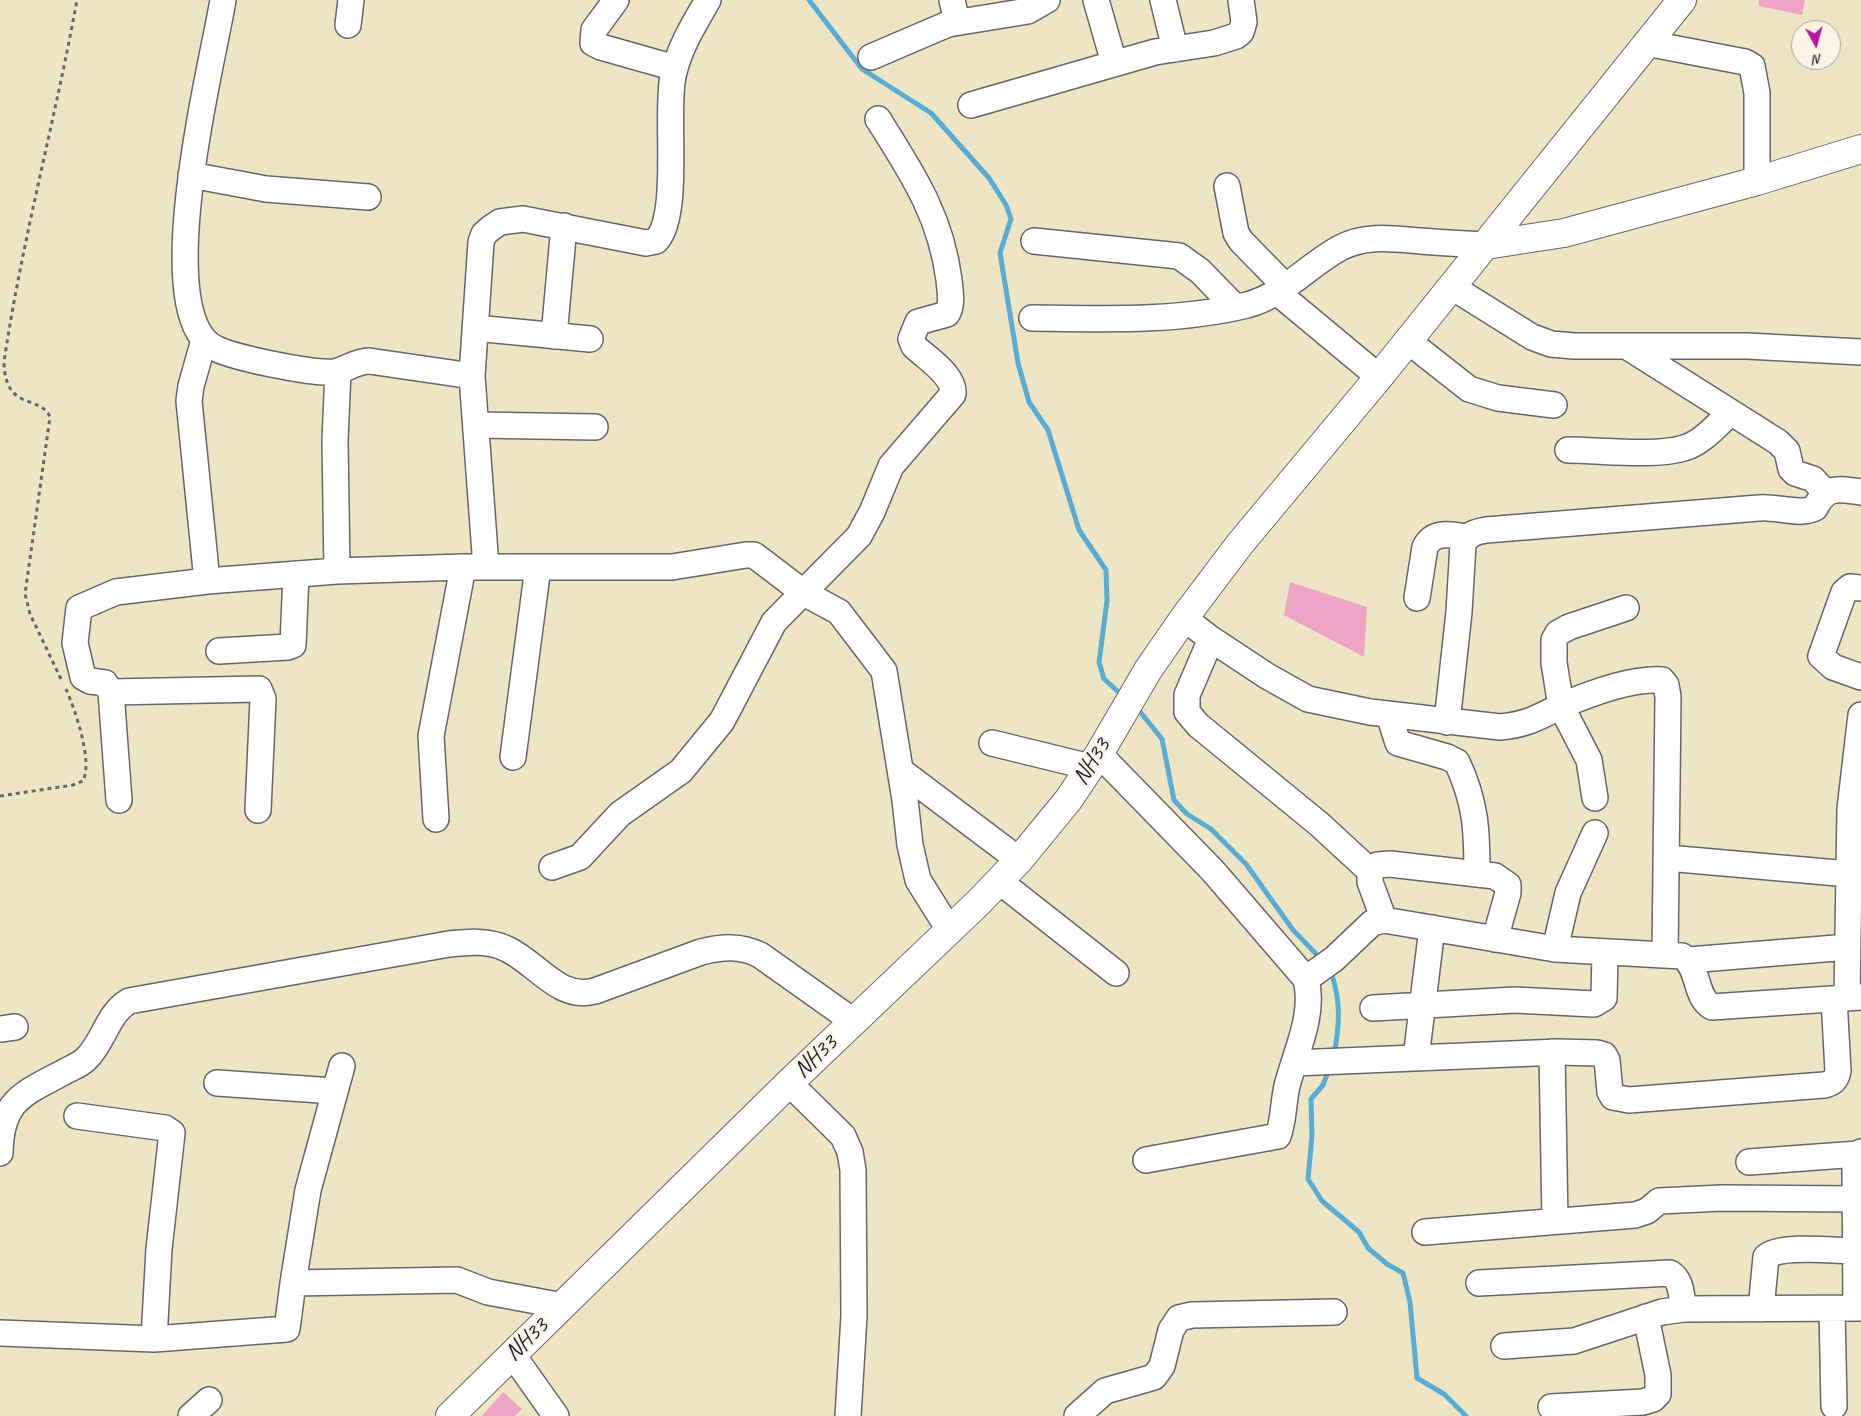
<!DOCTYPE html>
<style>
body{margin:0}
#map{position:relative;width:1861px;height:1416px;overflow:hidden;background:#eee5c5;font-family:Caveat,sans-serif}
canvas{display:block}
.north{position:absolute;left:1791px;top:20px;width:50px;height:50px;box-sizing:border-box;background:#fcf5e5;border:1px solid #a5a1a1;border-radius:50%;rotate:173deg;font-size:14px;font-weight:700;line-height:20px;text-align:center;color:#22223b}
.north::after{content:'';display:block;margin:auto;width:18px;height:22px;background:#b5179e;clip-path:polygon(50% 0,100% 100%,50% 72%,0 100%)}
</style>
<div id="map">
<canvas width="1861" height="1416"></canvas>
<div class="north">N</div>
</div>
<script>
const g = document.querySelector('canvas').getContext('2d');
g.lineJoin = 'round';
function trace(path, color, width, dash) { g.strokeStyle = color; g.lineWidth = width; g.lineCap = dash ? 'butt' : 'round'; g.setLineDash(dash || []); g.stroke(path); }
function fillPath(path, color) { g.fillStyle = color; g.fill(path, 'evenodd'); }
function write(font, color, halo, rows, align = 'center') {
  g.font = font + ' Caveat,sans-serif'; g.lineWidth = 5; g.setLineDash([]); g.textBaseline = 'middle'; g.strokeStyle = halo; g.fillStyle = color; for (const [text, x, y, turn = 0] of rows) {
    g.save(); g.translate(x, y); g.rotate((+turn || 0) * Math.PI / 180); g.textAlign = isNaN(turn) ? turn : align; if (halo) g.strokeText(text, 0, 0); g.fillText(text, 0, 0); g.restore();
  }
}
trace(new Path2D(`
 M809,0L862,69L931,113L989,178L1006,205L1011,219L1000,253L1018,363L1029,402L1048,430L1079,530L1106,570L1107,601L1099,662L1104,679L1123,696
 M1137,708L1162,739L1174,800L1187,814L1211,829L1246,864L1293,930L1321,959
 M1330,969C1341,999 1340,1024 1334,1054
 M1329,1069L1323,1085L1311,1099L1312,1136L1308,1179L1322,1201L1359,1232L1368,1248L1387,1264L1403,1273L1410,1302L1417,1378L1444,1394L1466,1416`), '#59add4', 5);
fillPath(new Path2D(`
 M1759,0H1805L1802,15L1759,6Z
 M1290,582L1367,607L1364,657L1284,615Z
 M503,1392L522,1409L515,1416H482Z`), '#f0a4c5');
const minor = new Path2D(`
 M223,0C213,62 148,315 215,348C234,358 313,374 334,372C346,370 356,361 369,361L472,376
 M616,0L594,30L593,43L601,47L675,68
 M952,0L957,22
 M1096,0L1114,63
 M1163,0L1175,49
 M348,25L351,0
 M1646,43L1745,62L1752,66L1757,93V181
 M871,57L948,24L1028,11L1047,0
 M971,105L1155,52L1214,43L1236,36L1241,32L1244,22L1241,0
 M191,175L266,189L368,197
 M1227,186L1236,233L1241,241L1286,287
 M1034,241L1179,256L1200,271L1235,307
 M1452,287L1532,337L1551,344L1574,346H1747L1861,352
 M1278,293L1379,377
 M1032,318C1104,319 1177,322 1247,305C1284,295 1307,266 1340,248C1366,234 1394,239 1421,241C1443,243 1464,244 1486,245
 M475,328L590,339
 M554,336L564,226
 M204,340L191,386L189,401L207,581
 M1408,341L1469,389L1498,398L1554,405
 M1626,346L1778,442L1787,451L1791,469L1795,473L1813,479L1825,492
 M477,425L595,427
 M1568,450C1600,450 1655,457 1684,448C1702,443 1717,425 1730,413
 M486,567L472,376L481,242L484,234L491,228L500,222L523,219L646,243L656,241C681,215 665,114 673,76C679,48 694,24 708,0
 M337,571L335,441L338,371
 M1861,588L1850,587L1844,592L1821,656L1833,667L1861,677
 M1417,598L1425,547C1434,530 1450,535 1467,537
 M1184,618L1211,639L1267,676L1308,699L1370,712L1500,727C1526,725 1539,717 1561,706C1589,694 1631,678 1662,680L1666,685L1668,697L1665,955
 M1211,639L1187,695V712L1198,725L1319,824L1370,871
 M219,651L288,647L293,645L296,574
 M111,692L259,689L263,699L258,810
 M1389,715L1398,743L1447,757L1457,762C1476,803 1477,830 1477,874
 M1447,722L1459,612L1463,544C1468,534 1475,532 1486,530C1577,523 1668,516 1759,508C1776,506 1800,516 1815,508C1827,485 1838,489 1861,492
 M992,743L1090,767
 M1099,754L1213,871L1306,979C1315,1015 1296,1051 1287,1086C1283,1103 1284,1120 1278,1136L1146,1160
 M513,757L538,567
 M901,771L1019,860
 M1595,798L1589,760L1561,706L1554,663V640L1558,633L1569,627L1626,608
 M119,800L111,692L105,683L90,681L83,677L75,643L79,608L116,592L207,581L337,571L463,567H672L746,555H754L804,593L839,612L884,671L905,800L910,845L918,880L950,931
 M436,819L431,736L463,567
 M1667,858L1849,874
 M552,867L580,857L620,814L681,771L722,721L774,622L859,536L872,512L891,466L953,394C955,375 926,358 914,346L911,339L918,322L947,314C953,305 950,291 949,280C941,216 912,173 878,119
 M999,881L1116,973
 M1384,920L1370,882V871L1377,865L1390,864L1495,876L1508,885V893L1495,939
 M1555,949L1568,893L1595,833
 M1689,960L1848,947
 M1306,979L1334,959L1372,923L1384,920L1555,949L1682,956C1700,967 1694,997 1712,1007L1861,997
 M1847,998L1850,809L1861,715
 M1373,1008L1515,1000L1594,1004L1604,998L1605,952
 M0,1029L15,1027
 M1552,1052L1555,1221
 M1416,1058L1432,928
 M1294,1063L1559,1052L1597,1053L1604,1055L1607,1060L1610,1092L1613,1097L1629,1100L1824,1085C1833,1083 1836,1080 1838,1071L1834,999
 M217,1083L335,1091
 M789,1083L843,1136L850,1152L853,1170L854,1316L848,1416
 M77,1116L165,1128L172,1133L159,1249L154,1339
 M0,1153C1,1100 23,1094 64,1072C71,1068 80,1065 86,1059C104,1042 107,1014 129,1001L449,944C468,942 489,940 507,949C537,963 559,1001 595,991L701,952C722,947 740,945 760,955L853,1021
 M1749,1162L1858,1154
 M1425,1232L1635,1215L1647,1211L1659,1201L1722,1198L1856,1199
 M293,1283L308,1190L342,1066
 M1479,1283L1670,1273C1682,1280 1681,1296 1684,1309
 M1856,1308L1855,1165L1861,1152
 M1761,1309L1766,1257C1781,1244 1834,1251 1856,1251
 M1832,1309L1834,1406
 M0,1333L154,1339L287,1329L293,1283L457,1280L488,1292L563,1306
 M1504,1346L1574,1341L1662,1312L1684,1309L1861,1308
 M512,1354L556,1416
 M1551,1407L1643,1402L1653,1399L1658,1394V1375L1646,1317
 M191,1416L209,1400
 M1077,1416L1105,1391L1154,1377L1162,1366L1171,1330L1179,1318L1192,1315L1334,1312`);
const major = new Path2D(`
 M1486,245L1564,233L1757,181L1861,149
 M450,1416L789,1083L979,902L1019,860L1069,799L1099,754L1148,670L1184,618L1239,545L1379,377L1682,0`);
trace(minor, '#69666b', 28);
trace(major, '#69666b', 30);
trace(new Path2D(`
 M61,679L30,614L25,594L50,417C40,394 5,412 4,362C22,240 55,121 77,0
 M0,796L73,785L83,781C93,760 75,710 66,689`), '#69666b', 3, [4, 4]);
trace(minor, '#fff', 25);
trace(major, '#fff', 28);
write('24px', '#22223b', '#fcf5e5', [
 ["NH33",1092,762,-58],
 ["NH33",816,1057,-44],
 ["NH33",527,1340,-44]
]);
</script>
